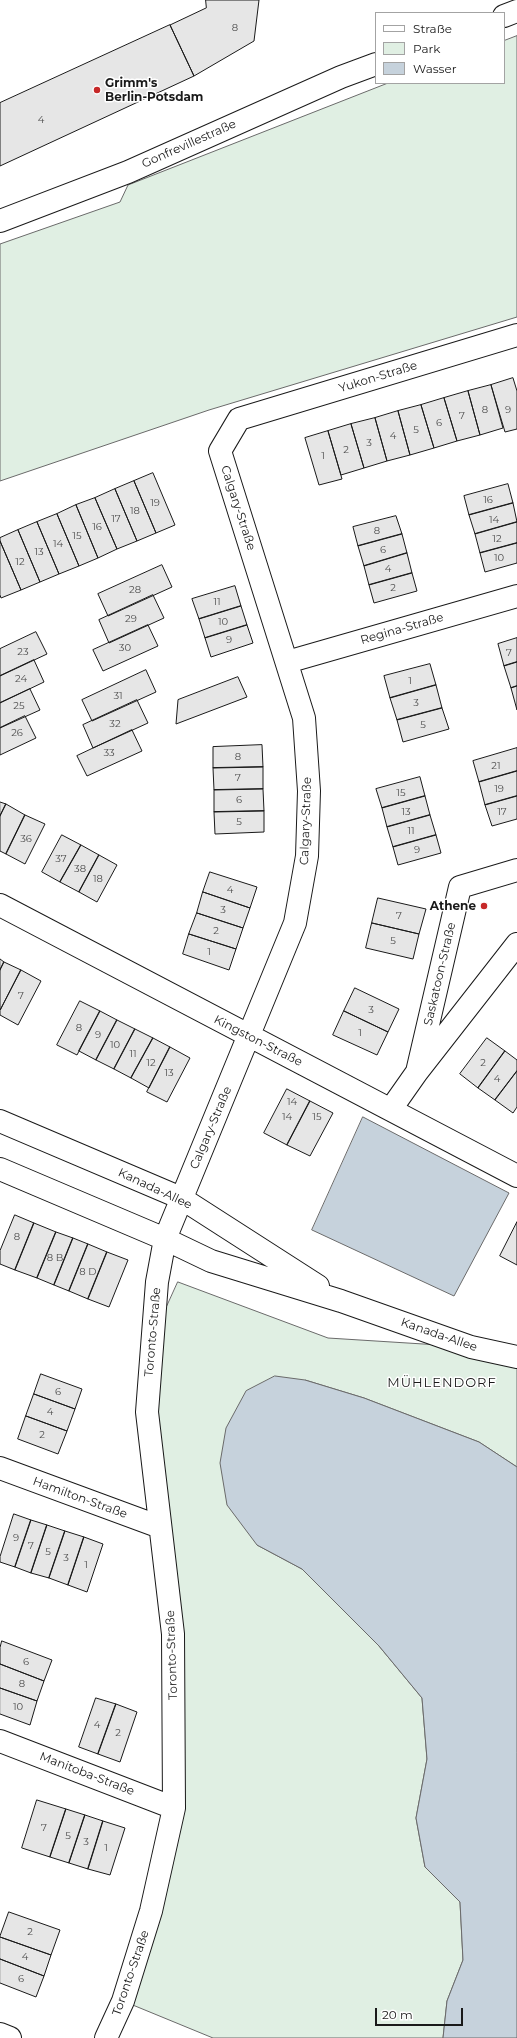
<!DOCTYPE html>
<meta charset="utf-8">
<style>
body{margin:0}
#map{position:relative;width:517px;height:2038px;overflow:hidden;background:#fff;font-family:Montserrat,sans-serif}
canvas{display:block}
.legend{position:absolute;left:375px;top:12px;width:130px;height:72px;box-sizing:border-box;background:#fff;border:1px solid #a3a3a3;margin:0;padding:5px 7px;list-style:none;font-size:12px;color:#1a1a1a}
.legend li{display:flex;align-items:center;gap:8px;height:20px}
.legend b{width:20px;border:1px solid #a3a3a3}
.scale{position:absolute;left:375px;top:2008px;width:88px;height:18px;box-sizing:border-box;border:2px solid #1a1a1a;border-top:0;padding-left:5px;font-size:12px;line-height:14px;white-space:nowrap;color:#1a1a1a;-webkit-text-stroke:3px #fff;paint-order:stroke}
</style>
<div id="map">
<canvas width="517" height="2038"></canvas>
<ul class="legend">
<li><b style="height:5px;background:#fff"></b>Straße</li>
<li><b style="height:11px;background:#e0efe3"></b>Park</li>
<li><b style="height:11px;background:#c6d2dc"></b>Wasser</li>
</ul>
<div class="scale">20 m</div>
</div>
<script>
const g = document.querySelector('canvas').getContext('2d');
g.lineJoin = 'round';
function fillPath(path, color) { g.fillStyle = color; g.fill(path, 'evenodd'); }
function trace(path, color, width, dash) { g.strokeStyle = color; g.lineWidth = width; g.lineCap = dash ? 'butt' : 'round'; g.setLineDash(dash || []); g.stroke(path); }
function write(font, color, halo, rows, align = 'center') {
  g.font = font + ' Montserrat,sans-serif'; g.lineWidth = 3; g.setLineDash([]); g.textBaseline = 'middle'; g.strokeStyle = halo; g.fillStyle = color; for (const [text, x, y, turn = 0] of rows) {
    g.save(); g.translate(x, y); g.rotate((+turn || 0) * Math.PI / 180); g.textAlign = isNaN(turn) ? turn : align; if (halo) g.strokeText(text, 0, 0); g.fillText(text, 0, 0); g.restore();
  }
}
const green = new Path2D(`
 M517,36V317L209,410L0,481V244L120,202L128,185L388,83H504V41Z
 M178,1282L328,1338L471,1347L517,1357V1467L479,1442L364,1398L305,1380L257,1545L302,1569L379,1646L422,1698L427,1759L416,1818L425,1867L460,1902L463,1960L447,2001L443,2038H213L123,2001L174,1808L152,1339Z`);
fillPath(green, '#e0efe3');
trace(green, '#6a6a6a', 1);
const water = new Path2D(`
 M363,1117L509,1193L454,1296L312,1230Z
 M275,1376L305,1380L364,1398L479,1442L517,1467V2038H443L447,2001L463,1960L460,1902L425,1867L416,1818L427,1759L422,1698L379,1646L302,1569L257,1545L227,1505L220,1463L226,1428L246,1391Z`);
fillPath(water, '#c6d2dc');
trace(water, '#6a6a6a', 1);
const building = new Path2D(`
 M206,0H259L254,41L194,76L170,25L206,8Z
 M170,25L194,76L0,166V103Z
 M513,378L517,391V429L505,432L491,385Z
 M491,385L503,428L480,435L468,391Z
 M468,391L480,435L457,441L444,398Z
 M444,398L457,441L434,448L421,405Z
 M421,405L434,448L410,455L398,411Z
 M398,411L410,455L387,461L375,418Z
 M375,418L387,461L364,468L351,424Z
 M351,424L364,468L341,475L328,431Z
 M328,431L342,479L319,485L305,438Z
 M153,473L175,525L156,533L134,481Z
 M134,481L156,533L137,541L115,489Z
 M508,484L513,503L469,515L464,496Z
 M115,489L137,541L117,549L95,498Z
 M95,498L117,549L98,558L76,505Z
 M513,503L517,522L475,534L469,515Z
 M76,505L98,558L79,566L57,514Z
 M57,514L79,566L59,574L37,522Z
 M396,516L402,534L358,546L353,527Z
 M37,522L59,574L40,582L18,530Z
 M517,522V543L480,553L475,534Z
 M18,530L40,582L21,590L0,541V538Z
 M402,534L407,553L364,566L358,546Z
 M0,541L21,590L1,598L0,595Z
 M517,543V563L485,572L480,553Z
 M407,553L412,573L369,585L364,566Z
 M162,565L172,587L108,616L98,594Z
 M412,573L417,591L374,603L369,585Z
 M235,586L241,606L199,619L192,599Z
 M153,595L164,618L109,643L99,620Z
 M241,606L247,625L205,638L199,619Z
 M148,625L158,646L103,671L93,650Z
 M247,625L253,643L211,657L205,638Z
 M36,632L47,654L0,676V649Z
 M517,638V662L504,666L498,644Z
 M34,660L44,682L0,703V676Z
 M517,662V686L511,688L504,666Z
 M430,664L436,685L390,698L384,676Z
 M146,670L156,692L92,721L82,700Z
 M238,677L247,697L176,724L178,700Z
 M436,685L442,708L397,720L390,698Z
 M517,686V710L511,688Z
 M30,689L40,710L0,728V703Z
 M137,700L148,723L93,748L83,725Z
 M442,708L449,729L403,742L397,720Z
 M25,716L36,738L0,755V728Z
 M132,730L142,751L87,776L77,756Z
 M262,745L263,767L213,768V747Z
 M517,748V771L479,782L473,761Z
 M263,767V789L214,790L213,768Z
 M517,771V796L485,805L479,782Z
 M420,777L425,796L382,808L376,789Z
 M263,789L264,811L214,812V790Z
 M425,796L430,815L387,827L382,808Z
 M517,796V819L492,826L485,805Z
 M0,802L6,804L0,816Z
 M6,804L25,815L6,854L0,851V816Z
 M264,811V832L215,834L214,812Z
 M25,815L45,824L25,864L6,854Z
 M430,815L436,835L393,847L387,827Z
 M62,835L81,845L60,882L42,872Z
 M436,835L441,853L398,865L393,847Z
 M81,845L99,855L79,892L60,882Z
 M99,855L117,865L97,902L79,892Z
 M210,872L257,887L250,908L203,892Z
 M203,892L250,908L243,928L197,913Z
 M378,898L426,909L419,934L372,923Z
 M197,913L243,928L236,949L189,934Z
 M372,923L419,934L413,959L366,948Z
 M189,934L236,949L229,970L183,954Z
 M0,959L4,962L0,970Z
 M4,962L21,970L0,1010V970Z
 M21,970L41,981L18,1025L0,1015V1011Z
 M355,988L399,1009L388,1032L344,1011Z
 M80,1001L100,1011L77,1055L57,1045Z
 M100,1011L117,1020L96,1060L79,1051Z
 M344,1011L388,1032L377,1055L333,1035Z
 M117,1020L135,1029L114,1069L96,1060Z
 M135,1029L153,1038L131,1078L114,1069Z
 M153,1038L170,1047L149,1088L131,1078Z
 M487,1038L505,1051L478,1088L460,1074Z
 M170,1047L190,1058L167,1102L147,1092Z
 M505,1051L517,1060V1071L495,1100L478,1088Z
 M517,1071V1107L513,1113L495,1100Z
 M287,1089L310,1101L287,1145L264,1133Z
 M310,1101L333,1113L310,1156L287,1145Z
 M15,1215L34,1223L15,1270L0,1264V1251Z
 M517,1222V1265L500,1256Z
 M34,1223L56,1232L37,1278L15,1270Z
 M56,1232L73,1238L54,1285L37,1278Z
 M73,1238L88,1244L69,1291L54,1285Z
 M88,1244L107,1252L88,1299L69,1291Z
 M107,1252L128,1260L109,1307L88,1299Z
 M41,1374L82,1389L75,1409L34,1394Z
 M34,1394L75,1409L67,1431L26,1416Z
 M26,1416L67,1431L58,1454L18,1439Z
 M14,1514L31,1520L15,1567L0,1562V1557Z
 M31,1520L47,1525L31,1573L15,1567Z
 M47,1525L65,1531L49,1578L31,1573Z
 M65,1531L84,1537L68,1585L49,1578Z
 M84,1537L103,1544L87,1592L68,1585Z
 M2,1641L52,1660L44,1681L0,1664V1648Z
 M0,1664L44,1681L37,1701L0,1688Z
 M0,1688L37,1701L30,1725L0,1714Z
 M96,1698L116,1704L98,1754L79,1747Z
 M116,1704L137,1712L120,1762L98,1754Z
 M37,1800L66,1809L50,1857L22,1848Z
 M66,1809L85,1815L69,1863L50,1857Z
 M85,1815L103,1821L88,1869L69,1863Z
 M103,1821L125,1828L110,1875L88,1869Z
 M9,1912L60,1930L51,1955L0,1937Z
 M0,1937L51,1955L44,1976L0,1959Z
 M0,1959L44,1976L36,1997L0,1983Z`);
fillPath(building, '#e6e6e6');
trace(building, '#1a1a1a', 1);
const minor = new Path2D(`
 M287,662L517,596
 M0,905L517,1176
 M417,1072L460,887L517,870
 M391,1109L417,1072L517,944
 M0,1121L181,1198L318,1286
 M0,1169L165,1239L211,1261L341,1301L471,1347L517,1357
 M0,1468L160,1527
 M0,1741L174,1808
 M0,2034L10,2038
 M106,2038L123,2001L151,1911L174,1808L173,1634L147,1412L157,1282L165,1239L295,923L307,856L309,791L304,718L220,451L239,419L517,335`);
const tertiary = new Path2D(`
 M504,16L517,11
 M0,221L128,172L341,77L376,64`);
trace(minor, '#1a1a1a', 24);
trace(tertiary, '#1a1a1a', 24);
trace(minor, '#fff', 22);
trace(tertiary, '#fff', 22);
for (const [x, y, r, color] of [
 [97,90,4,"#c62828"],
 [484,906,4,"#c62828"]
]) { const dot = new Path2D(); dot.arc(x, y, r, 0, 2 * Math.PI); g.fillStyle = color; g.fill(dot); trace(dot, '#fff', 1.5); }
write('10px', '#4d4d4d', null, [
 ["8",235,28],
 ["4",41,120],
 ["8",485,410],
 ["9",508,410],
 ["7",462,416],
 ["6",439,423],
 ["5",416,430],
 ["4",393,436],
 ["3",369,443],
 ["2",346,450],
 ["1",323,456],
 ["16",488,500],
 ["19",155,503],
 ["18",135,511],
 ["17",116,519],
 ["14",494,520],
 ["16",97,527],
 ["8",377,531],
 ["15",77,536],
 ["12",497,539],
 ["14",58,544],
 ["6",383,550],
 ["13",39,552],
 ["10",499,558],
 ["12",20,562],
 ["4",388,569],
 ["2",393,588],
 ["28",135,590],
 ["11",217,602],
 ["29",131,619],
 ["10",223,622],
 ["9",229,640],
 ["30",125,648],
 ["23",23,652],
 ["7",509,653],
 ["24",21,679],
 ["1",410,681],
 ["31",118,696],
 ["3",416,703],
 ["25",19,706],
 ["32",115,724],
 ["5",423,725],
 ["26",17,733],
 ["33",109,753],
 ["8",238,757],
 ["21",496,766],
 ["7",238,778],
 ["19",499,789],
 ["15",401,793],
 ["6",239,800],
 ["13",406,812],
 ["17",502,812],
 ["5",239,822],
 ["11",411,831],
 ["36",26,839],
 ["9",417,850],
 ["37",61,859],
 ["38",80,869],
 ["18",98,879],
 ["4",230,890],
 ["3",223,910],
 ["7",399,916],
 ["2",216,931],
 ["5",393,941],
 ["1",209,952],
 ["7",21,996],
 ["3",371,1010],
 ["8",79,1028],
 ["1",360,1033],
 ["9",98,1035],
 ["10",115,1045],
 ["11",133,1054],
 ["12",151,1063],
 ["2",483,1063],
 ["13",169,1073],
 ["4",497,1079],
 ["14",292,1102],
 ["14",287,1117],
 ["15",317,1117],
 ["8",17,1237],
 ["8 B",55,1258],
 ["8 D",88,1272],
 ["6",58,1392],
 ["4",50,1412],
 ["2",42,1435],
 ["9",16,1538],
 ["7",31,1546],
 ["5",48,1552],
 ["3",66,1558],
 ["1",86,1565],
 ["6",26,1662],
 ["8",22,1684],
 ["10",18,1707],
 ["4",97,1725],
 ["2",118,1733],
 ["7",44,1828],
 ["5",68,1836],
 ["3",86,1842],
 ["1",106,1848],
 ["2",30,1932],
 ["4",25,1957],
 ["6",21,1979]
]);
write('bold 12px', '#1a1a1a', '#fff', [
 ["Grimm's",105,83],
 ["Berlin-Potsdam",105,97],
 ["Athene",476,906,"right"]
], 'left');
write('12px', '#1a1a1a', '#fff', [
 ["Gonfrevillestraße",189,144,-24],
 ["Yukon-Straße",378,377,-17],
 ["Calgary-Straße",238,508,72],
 ["Regina-Straße",402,629,-16],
 ["Calgary-Straße",306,821,-88],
 ["Saskatoon-Straße",440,974,-77],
 ["Kingston-Straße",258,1041,27],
 ["Calgary-Straße",211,1128,-67],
 ["Kanada-Allee",155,1189,25],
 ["Toronto-Straße",153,1332,-85],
 ["Kanada-Allee",439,1335,19],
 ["Hamilton-Straße",80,1498,20],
 ["Toronto-Straße",172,1655,-92],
 ["Manitoba-Straße",87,1774,21],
 ["Toronto-Straße",131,1973,-71]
]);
g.letterSpacing = '1px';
write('13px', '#1a1a1a', '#fff', [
 ["MÜHLENDORF",442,1383]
]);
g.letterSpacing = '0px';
</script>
